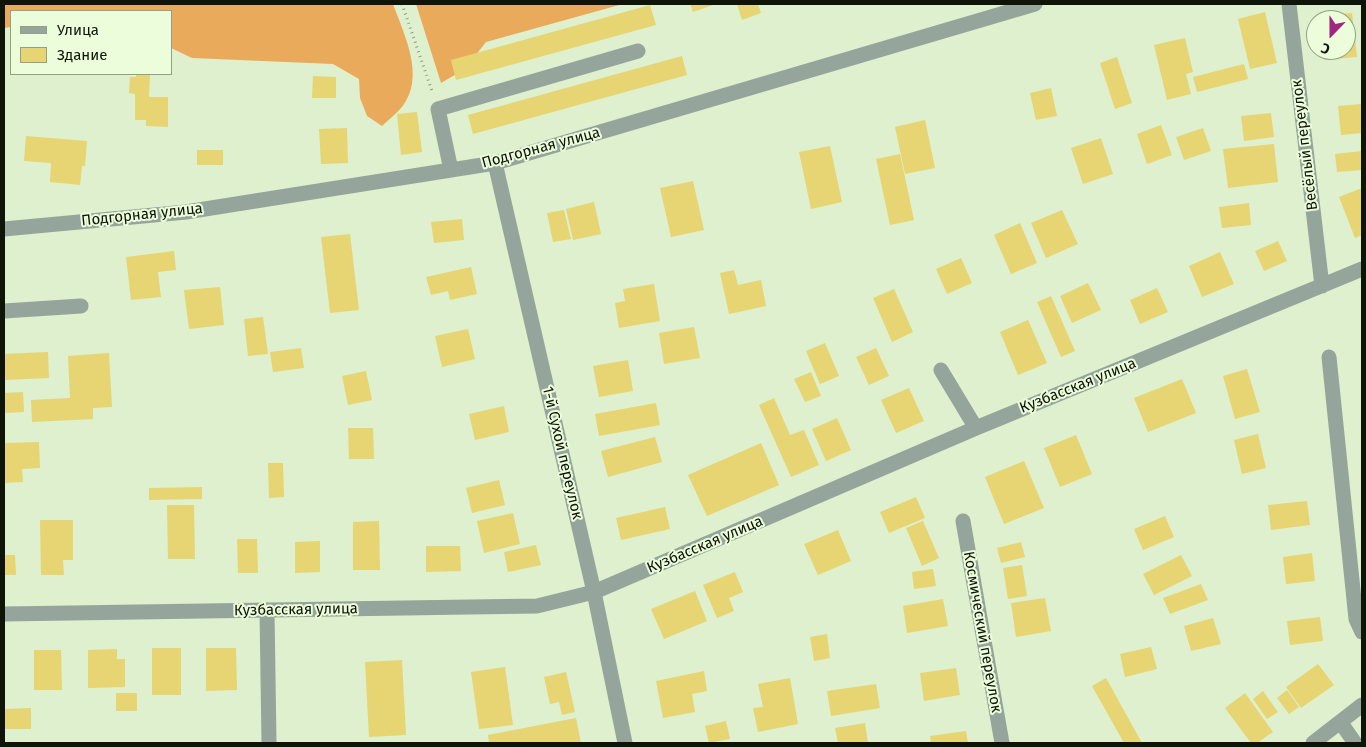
<!DOCTYPE html>
<meta charset="utf-8">
<style>
body{margin:0}
#map{position:relative;width:1366px;height:747px;overflow:hidden;background:#def0cd;font-family:"Fira Sans",sans-serif}
canvas{display:block}
.frame{position:absolute;inset:0;border:5px solid #0e1408;pointer-events:none}
.legend{position:absolute;left:10px;top:10px;width:162px;height:65px;box-sizing:border-box;background:#ebfdda;border:1px solid #93a086;margin:0;padding:6px 9px;list-style:none;font-size:15px;color:#0e1408}
.legend li{display:flex;align-items:center;gap:10px;height:25px}
.legend b{width:25px;border:1px solid #93a086}
.north{position:absolute;left:1306px;top:10px;width:50px;height:50px;box-sizing:border-box;background:#ebfdda;border:1px solid #93a086;border-radius:50%;rotate:202deg;font-size:14px;font-weight:700;line-height:20px;text-align:center;color:#0e1408}
.north::after{content:'';display:block;margin:auto;width:18px;height:22px;background:#9f277f;clip-path:polygon(50% 0,100% 100%,50% 72%,0 100%)}
</style>
<div id="map">
<canvas width="1366" height="747"></canvas>
<div class="frame"></div>
<ul class="legend">
<li><b style="height:6px;background:#96a59c"></b>Улица</li>
<li><b style="height:14px;background:#e6d572"></b>Здание</li>
</ul>
<div class="north">С</div>
</div>
<script>
const g = document.querySelector('canvas').getContext('2d');
g.lineJoin = 'round';
function fillPath(path, color) { g.fillStyle = color; g.fill(path, 'evenodd'); }
function trace(path, color, width, dash) { g.strokeStyle = color; g.lineWidth = width; g.lineCap = dash ? 'butt' : 'round'; g.setLineDash(dash || []); g.stroke(path); }
function write(font, color, halo, rows, align = 'center') {
  g.font = font + ' "Fira Sans",sans-serif'; g.lineWidth = 4; g.setLineDash([]); g.textBaseline = 'middle'; g.strokeStyle = halo; g.fillStyle = color; for (const [text, x, y, turn = 0] of rows) {
    g.save(); g.translate(x, y); g.rotate((+turn || 0) * Math.PI / 180); g.textAlign = isNaN(turn) ? turn : align; if (halo) g.strokeText(text, 0, 0); g.fillText(text, 0, 0); g.restore();
  }
}
fillPath(new Path2D(`
 M4,4H393C404,35 426,76 402,107C396,114 388,120 382,126L367,116L360,98L359,79L333,64L192,58L171,48V11H11V27L4,28Z
 M416,4H623L486,42L465,69L441,83Z`), '#eaaa5b');
fillPath(new Path2D(`
 M690,4H716L693,12Z
 M737,4H758L761,13L742,20Z
 M650,5L656,25L456,80L451,60Z
 M1265,12L1277,63L1250,69L1238,19Z
 M1352,13L1357,57L1332,59L1331,50H1346V20H1327V15Z
 M1185,38L1193,72L1186,74L1191,94L1167,100L1154,45Z
 M682,56L687,75L473,134L468,115Z
 M1117,57L1132,103L1115,109L1100,63Z
 M1244,64L1248,79L1197,92L1193,77Z
 M136,74H150L149,97H168V127L146,126V120H135V94L129,93L130,77H136Z
 M313,76L336,77V98H312Z
 M1051,88L1057,116L1036,120L1030,93Z
 M1362,104V133L1341,135L1338,106Z
 M417,112L422,152L401,155L397,114Z
 M1271,113L1274,137L1244,141L1241,116Z
 M925,120L935,168L905,174L895,127Z
 M1161,125L1172,155L1147,164L1137,134Z
 M347,128L348,163L321,164L319,129Z
 M1203,128L1211,151L1184,160L1176,137Z
 M26,136L87,141L85,166H82L80,185L50,182L51,163L24,161Z
 M1101,138L1113,174L1083,184L1071,148Z
 M1274,144L1278,182L1228,188L1223,149Z
 M830,146L842,202L811,209L799,152Z
 M197,150H223V165H197Z
 M1362,151V170L1337,172L1335,154Z
 M900,154L914,220L890,225L876,159Z
 M693,181L704,230L671,237L660,188Z
 M1362,188V235L1355,238L1339,197Z
 M594,202L601,234L573,240L566,209Z
 M1249,203L1251,225L1222,228L1219,207Z
 M564,210L571,239L553,242L547,213Z
 M1062,210L1078,244L1046,258L1031,223Z
 M462,219L464,240L434,243L431,222Z
 M1020,223L1037,263L1011,274L994,235Z
 M350,234L359,310L330,313L321,237Z
 M1278,241L1287,261L1264,271L1255,251Z
 M174,251L176,270L158,272L161,297L131,300L126,257Z
 M1220,252L1234,284L1202,297L1189,266Z
 M961,258L972,283L947,294L936,269Z
 M471,267L477,294L450,300L448,291L431,295L426,277Z
 M734,270L738,285L761,280L766,306L729,314L720,273Z
 M1088,283L1101,310L1072,323L1060,296Z
 M654,284L660,321L619,328L615,303L625,301L623,289Z
 M220,287L224,325L189,329L184,290Z
 M1157,288L1168,312L1140,324L1130,300Z
 M894,289L913,332L892,342L873,298Z
 M1051,296L1075,351L1061,357L1037,302Z
 M263,317L268,354L248,356L244,319Z
 M1028,320L1047,363L1018,375L1000,332Z
 M694,327L700,358L664,364L659,333Z
 M468,329L475,359L442,367L435,336Z
 M825,343L839,376L820,384L806,351Z
 M301,348L304,368L273,372L270,352Z
 M876,348L889,376L869,385L856,357Z
 M48,352L49,378L4,380V354Z
 M109,353L112,407L93,408V419L32,422L31,400L70,398L68,356Z
 M628,360L633,391L599,397L593,366Z
 M1247,369L1260,412L1235,419L1223,376Z
 M366,371L372,400L348,405L342,376Z
 M811,372L821,396L805,402L794,379Z
 M1182,379L1196,413L1148,432L1134,398Z
 M909,388L924,421L896,433L881,400Z
 M23,392L24,412L4,413V393Z
 M774,398L790,435L804,430L819,465L791,477L759,405Z
 M656,403L660,425L599,436L595,414Z
 M504,406L509,432L475,440L469,414Z
 M837,418L851,450L826,461L812,429Z
 M348,428H373L374,459H349Z
 M1258,434L1266,468L1242,474L1234,440Z
 M1076,435L1092,474L1060,487L1044,448Z
 M655,437L662,462L608,477L601,451Z
 M39,442L40,468L22,469L23,482L4,483V443Z
 M761,443L779,485L707,516L688,475Z
 M1024,461L1044,508L1004,524L985,477Z
 M268,463H283L284,497L269,498Z
 M499,480L505,505L472,513L466,488Z
 M202,487V499L149,500V488Z
 M916,497L925,518L889,533L880,512Z
 M1307,501L1310,525L1271,530L1268,505Z
 M167,505H194L195,559H168Z
 M665,507L670,529L621,540L616,518Z
 M513,513L520,544L484,553L477,521Z
 M1165,516L1174,537L1143,550L1134,529Z
 M40,520H73V560H63L64,575H41Z
 M379,521L380,570H353V522Z
 M923,521L939,558L922,566L906,528Z
 M838,530L851,561L818,575L804,544Z
 M237,539H257L258,573H238Z
 M320,541V572L295,573V542Z
 M1021,542L1025,557L1001,563L997,548Z
 M536,545L541,565L508,572L504,552Z
 M426,546H460L461,571L426,572Z
 M1312,553L1315,581L1286,584L1283,557Z
 M4,555H15L16,575H4Z
 M1181,555L1192,576L1154,595L1143,574Z
 M1022,565L1027,596L1008,599L1003,568Z
 M933,569L936,586L914,589L912,572Z
 M735,572L743,592L729,598L734,611L717,618L703,585Z
 M1201,584L1208,600L1170,614L1163,598Z
 M695,591L707,621L664,639L651,609Z
 M1045,598L1051,631L1016,637L1011,603Z
 M943,599L948,626L907,633L903,606Z
 M1320,617L1323,641L1290,645L1287,621Z
 M1213,618L1221,644L1191,651L1184,626Z
 M827,634L830,658L814,661L810,637Z
 M1151,647L1157,669L1125,677L1120,654Z
 M152,648H181V695H152Z
 M206,648H236L237,690L206,691Z
 M117,649V659H125V687L88,688V650Z
 M34,650H61L62,690H34Z
 M402,660L406,735L369,737L365,662Z
 M1318,664L1334,685L1301,708L1286,687Z
 M505,667L513,725L479,729L471,672Z
 M956,668L960,695L924,701L920,673Z
 M704,671L707,691L692,694L695,712L663,718L656,681Z
 M566,672L575,712L562,715L559,702L550,704L544,677Z
 M790,678L798,724L758,732L753,708L763,707L758,684Z
 M1106,678L1142,743H1124L1092,686Z
 M876,684L880,708L831,716L827,691Z
 M1287,690L1299,707L1289,714L1277,698Z
 M1263,691L1278,712L1267,719L1253,699Z
 M116,693H137V711H116Z
 M1245,693L1273,732L1257,743H1251L1225,708Z
 M31,708V729H4V709Z
 M576,718L581,743H489L488,735Z
 M726,721L730,739L709,743L705,726Z
 M865,723L868,743H838L835,728Z
 M966,731L968,743H931L930,736Z`), '#e6d572');
trace(new Path2D(`
 M402,4L432,91`), '#909d83', 3, [1, 4]);
trace(new Path2D(`
 M1289,4L1322,286
 M495,163L594,592L625,743
 M451,170L438,109L638,51
 M4,229L186,212L495,163L1035,4
 M4,311L81,306
 M1329,357L1356,619L1362,632
 M941,370L976,428
 M963,521L1002,743
 M267,610L269,743
 M4,614L537,606L594,592L976,428L1362,269
 M1341,723L1355,743
 M1313,743L1362,705`), '#96a59c', 15);
write('15px', '#0e1408', '#ebfdda', [
 ["Весёлый переулок",1305,145,-97],
 ["Подгорная улица",541,148,-15],
 ["Подгорная улица",142,215,-6],
 ["Кузбасская улица",1078,386,-22],
 ["1-й Сухой переулок",562,453,77],
 ["Кузбасская улица",705,545,-23],
 ["Кузбасская улица",296,610,-1],
 ["Космический переулок",982,632,80]
]);
</script>
